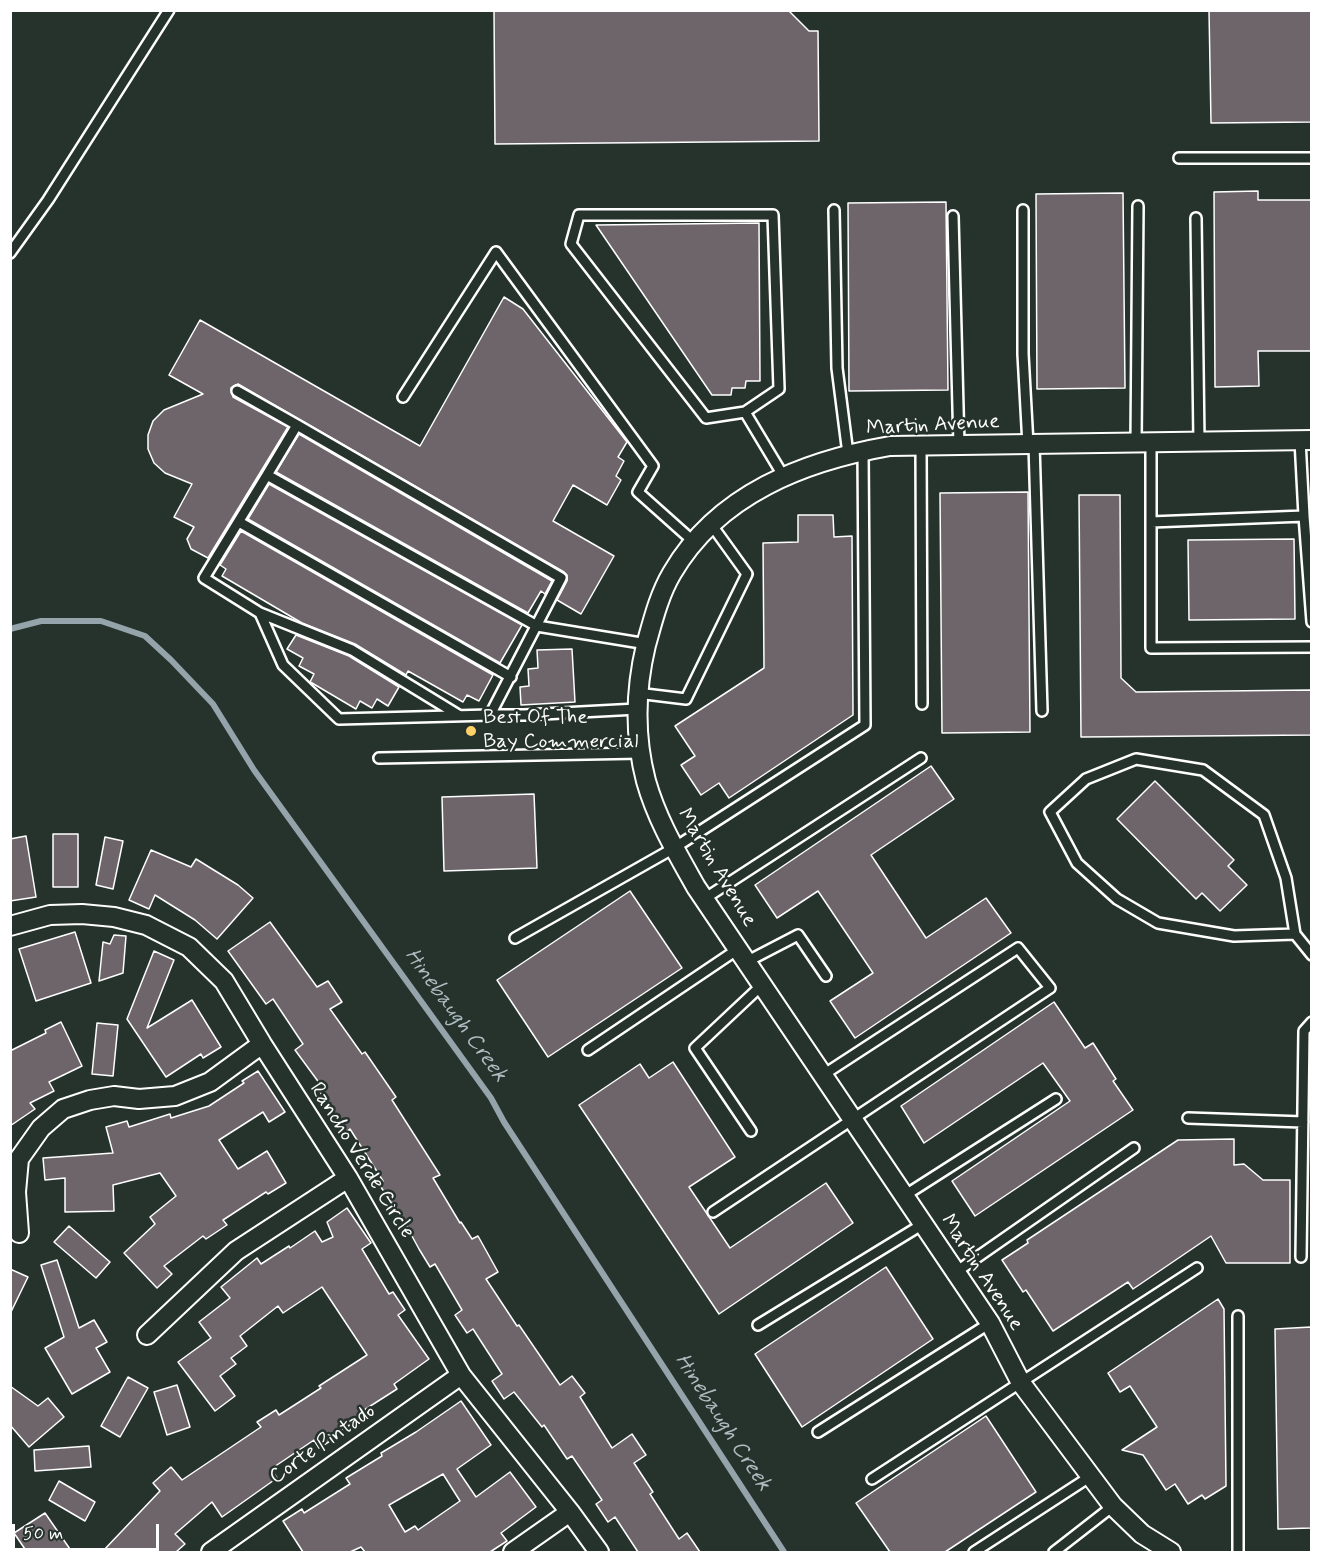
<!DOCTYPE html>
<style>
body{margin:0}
#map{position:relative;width:1322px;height:1563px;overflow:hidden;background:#26332d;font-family:Mynerve,sans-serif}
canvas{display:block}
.frame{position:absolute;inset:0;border:12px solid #fff;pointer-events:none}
.scale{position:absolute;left:12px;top:1524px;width:147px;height:27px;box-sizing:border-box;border:3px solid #fff;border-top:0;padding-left:8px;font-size:18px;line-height:21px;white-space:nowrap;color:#fff;-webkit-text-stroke:4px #26332d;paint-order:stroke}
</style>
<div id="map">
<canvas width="1322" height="1563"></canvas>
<div class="frame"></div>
<div class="scale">50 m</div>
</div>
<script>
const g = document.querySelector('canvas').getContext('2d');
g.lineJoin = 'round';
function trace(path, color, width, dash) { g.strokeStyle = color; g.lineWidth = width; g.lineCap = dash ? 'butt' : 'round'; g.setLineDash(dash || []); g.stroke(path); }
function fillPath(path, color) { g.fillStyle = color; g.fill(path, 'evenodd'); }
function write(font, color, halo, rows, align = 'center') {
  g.font = font + ' Mynerve,sans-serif'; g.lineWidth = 5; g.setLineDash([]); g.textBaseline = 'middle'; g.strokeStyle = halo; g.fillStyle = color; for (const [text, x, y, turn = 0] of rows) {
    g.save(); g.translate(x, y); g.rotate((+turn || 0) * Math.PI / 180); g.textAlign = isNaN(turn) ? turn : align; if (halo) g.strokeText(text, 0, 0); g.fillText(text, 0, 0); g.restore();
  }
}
trace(new Path2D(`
 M10,629L41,621H101L145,636L171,660L213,704L254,770L491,1098L504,1122L784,1552`), '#94a4aa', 6);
const building = new Path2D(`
 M494,10H788L809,31H818L819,141L495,144Z
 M1209,10H1311V122L1211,123Z
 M1258,191V200H1311V351H1258L1259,386L1215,387L1214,192Z
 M1123,193L1125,388L1037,389L1036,194Z
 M946,202L948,390L849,391L848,203Z
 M759,223L760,381H746L745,388H732L731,395H712L596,225Z
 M504,297L523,309L627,442L618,457L624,461L616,476L621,480L607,505L573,485L553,521L614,556L581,614L557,600L567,581V575L564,572L238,384L231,388L233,397L288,427L208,558L191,549L187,539L194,527L174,517L192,484L165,473L154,463L148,449V435L153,421L164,410L203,394L169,375L200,320L420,446Z
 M299,434L552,581L545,594L541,591L528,613L276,472Z
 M269,484L522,625L500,663L248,519Z
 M1028,492L1030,732L942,733L940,493Z
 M1079,495H1120L1121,678L1136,692L1311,690V735L1081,737Z
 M798,515H833L834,537L852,536L853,715L729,798L719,783L701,795L681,765L695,756L675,726L764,668L763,543L798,542Z
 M241,531L493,675L479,701L467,695L463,702L408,671L406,675L355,644L302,623L222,576L226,569L220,565Z
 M1294,539L1295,619L1189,620L1188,540Z
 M296,635L349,656L399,687L388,706L377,699L372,708L360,701L356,709L312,683L310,682L314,674L299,666L303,658L287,649Z
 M572,649L575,702L521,705L520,687L529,686L528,669L538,668L537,650Z
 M931,766L954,799L871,855L926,938L986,898L1011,933L855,1038L830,1001L873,973L818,891L777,918L755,885Z
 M1155,781L1234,860L1228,866L1247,885L1220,911L1202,893L1196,899L1117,819Z
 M534,794L537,868L444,871L442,797Z
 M53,834H78V887H53Z
 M26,836L36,897L10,901V839Z
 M105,837L123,841L113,889L96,885Z
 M151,850L191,867L196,859L238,885L253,898L217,939L195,920L155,895L149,909L129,900Z
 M630,891L682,968L548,1057L497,980Z
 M270,922L317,987L328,981L342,1002L330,1009L362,1054L365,1052L396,1097L392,1100L440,1175L433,1178L460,1223L461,1222L472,1239L478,1236L498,1272L486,1279L517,1326L519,1325L560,1385L572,1376L585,1393L580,1397L612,1448L632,1434L646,1455L634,1463L653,1492L650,1494L679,1539L687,1533L700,1552H638L615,1517L608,1522L596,1504L602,1500L572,1456L567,1459L544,1425L542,1427L514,1392L504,1399L492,1381L502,1374L473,1329L467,1333L455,1315L462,1310L435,1264L430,1267L419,1249L394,1203L392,1204L379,1184L383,1181L350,1129L346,1132L331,1112L333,1111L316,1086L320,1084L295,1050L303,1044L273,999L266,1004L228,951Z
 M75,932L91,983L36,1001L19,949Z
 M114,935L126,936L123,973L99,981L103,942L110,944Z
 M154,951L174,960L147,1028L192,1000L221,1047L203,1058L201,1054L166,1077L127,1019Z
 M1054,1002L1085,1048L1093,1043L1116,1079L1113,1081L1133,1110L975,1216L952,1181L1070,1101L1043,1063L924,1143L901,1106Z
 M61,1022L82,1066L49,1082L54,1091L30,1103L35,1109L10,1126V1051L46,1033L45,1030Z
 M97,1023L118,1025L113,1076L92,1074Z
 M673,1062L735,1157L689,1187L730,1248L826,1183L853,1223L719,1314L579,1105L640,1064L649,1078Z
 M258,1071L285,1112L269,1122L263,1112L219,1140L238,1169L267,1151L286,1183L268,1194L266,1192L223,1220L227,1225L206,1239L203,1236L164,1266L172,1274L157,1288L124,1253L155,1224L150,1217L176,1196L160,1173L113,1185L114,1211L65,1212V1178L45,1180L43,1158L113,1153L106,1127L127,1121L129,1127L170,1114L171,1118L209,1106L244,1083L242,1081Z
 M1234,1139V1165L1244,1164L1263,1180H1290V1263H1226L1211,1236L1133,1289L1128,1282L1053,1331L1026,1290L1023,1292L1002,1260L1028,1243L1027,1240L1178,1140Z
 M347,1208L371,1243L362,1249L389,1294L393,1292L405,1310L398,1315L429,1359L394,1384L397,1389L361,1412L364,1416L336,1434L338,1436L319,1448L314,1440L271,1469L277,1478L222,1517L212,1502L175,1534L185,1544L176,1552H102L160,1491L153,1483L171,1467L182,1480L261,1427L257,1422L276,1410L279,1415L321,1388L319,1386L367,1355L322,1287L283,1313L278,1306L240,1336L247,1346L231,1358L236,1364L220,1376L235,1396L215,1411L178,1362L211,1338L199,1322L230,1298L221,1287L257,1258L261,1264L289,1246L290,1248L315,1231L322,1242L333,1237L327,1222Z
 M69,1226L110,1262L96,1278L54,1242Z
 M57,1260L79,1328L94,1320L107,1342L96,1348L110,1372L72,1394L45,1348L64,1337L41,1265Z
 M886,1267L933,1339L802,1427L755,1354Z
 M10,1269L28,1277L10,1314Z
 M1218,1299L1224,1309L1226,1486L1205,1499L1202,1495L1188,1504L1175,1484L1166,1490L1143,1455L1122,1450L1157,1427L1130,1386L1120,1392L1108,1373Z
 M1311,1327V1528L1278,1529L1275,1329Z
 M128,1377L148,1388L120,1437L101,1426Z
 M177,1385L190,1427L167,1435L154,1392Z
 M10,1386L38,1406L48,1398L64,1417L29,1447L10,1425Z
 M461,1401L491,1445L457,1469L476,1497L510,1472L536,1507L501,1533L507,1541L490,1552H365L361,1547L350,1552H303L283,1521L302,1509L304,1513L350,1484L346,1478L382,1456L381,1453L416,1432ZM443,1474L460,1501L418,1530L415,1526L405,1532L389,1505Z
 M986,1416L1036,1492L945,1552H890L856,1503Z
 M89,1446L91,1467L35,1471L34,1450Z
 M59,1481L95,1502L85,1521L49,1500Z
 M45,1513L72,1552H27L14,1533Z`);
fillPath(building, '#6e656b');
trace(building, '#fff', 1.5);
const service = new Path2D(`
 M1179,158H1312
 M834,210L837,368L848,454
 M1023,210V354L1028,445
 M953,216L959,446
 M1196,218L1199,442
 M10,253L48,200L169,10
 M237,391L297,425
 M403,397L496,252L653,466L638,492L694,542
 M745,412L706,418L571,244L579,215H773L779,389L745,412L784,477
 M1300,440L1304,516
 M1136,443L1138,206
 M1151,443V648L1312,647
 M1034,444L1042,711
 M921,446L922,704
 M267,475L204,578L260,613L283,665L339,719L490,715L561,578L297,425L267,475L537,626L647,644
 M239,522L511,677
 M1151,522L1304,516L1312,622
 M260,613L352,650L460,716
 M637,693L686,699L747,574L711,524
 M490,715H524L637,709
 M379,758L640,753
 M704,899L921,758
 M1295,934L1234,936L1158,923L1117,899L1077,863L1050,812L1086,779L1136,759L1203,770L1264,815L1286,878L1295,934L1312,955
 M515,938L674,848L865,725L863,451
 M746,962L798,935L826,976
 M588,1050L738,949
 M1188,1118L1303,1122
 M751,1131L695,1048L762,985
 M904,1196L1056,1099
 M713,1212L1050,988L1018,948L823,1075
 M1301,1257L1304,1031L1312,1022
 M956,1272L1134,1148
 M1238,1316V1552
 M758,1325L923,1224
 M818,1432L990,1323
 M872,1479L1197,1268
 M974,1552L1091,1476
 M1054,1552L1113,1506`);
const minor = new Path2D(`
 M10,926L50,915L82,914L114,917L146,925L189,947L224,981L262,1044L348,1178L461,1375L570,1512L599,1552
 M19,1233L16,1192L19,1159L41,1128L63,1109L90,1100L114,1096L139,1099L175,1096L210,1082L262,1044
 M147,1335L236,1251L348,1178
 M211,1552L461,1375
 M513,1552L570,1512
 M1171,1552L1142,1534L1113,1506L1021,1383L990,1323L696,887C677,853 657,820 646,781C634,735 635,691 646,645C653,620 659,595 672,573C718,494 804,461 890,446L1312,440`);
trace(service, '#fff', 14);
trace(minor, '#fff', 22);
trace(service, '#26332d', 9);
trace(minor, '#26332d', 18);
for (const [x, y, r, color] of [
 [471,731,6,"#ffd166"]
]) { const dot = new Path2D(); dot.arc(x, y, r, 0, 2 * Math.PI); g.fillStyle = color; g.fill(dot); trace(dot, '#26332d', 2); }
write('21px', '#fff', '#26332d', [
 ["Martin Avenue",933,426,-3],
 ["Martin Avenue",716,868,59],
 ["Rancho Verde Circle",361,1161,58],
 ["Martin Avenue",981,1273,57],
 ["Corte Pintado",323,1445,-35]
]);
write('21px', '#fff', '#26332d', [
 ["Best Of The",483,719],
 ["Bay Commercial",483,743]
], 'left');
write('italic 22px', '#aebbbf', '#26332d', [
 ["Hinebaugh Creek",455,1016,54],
 ["Hinebaugh Creek",722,1423,57]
]);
</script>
